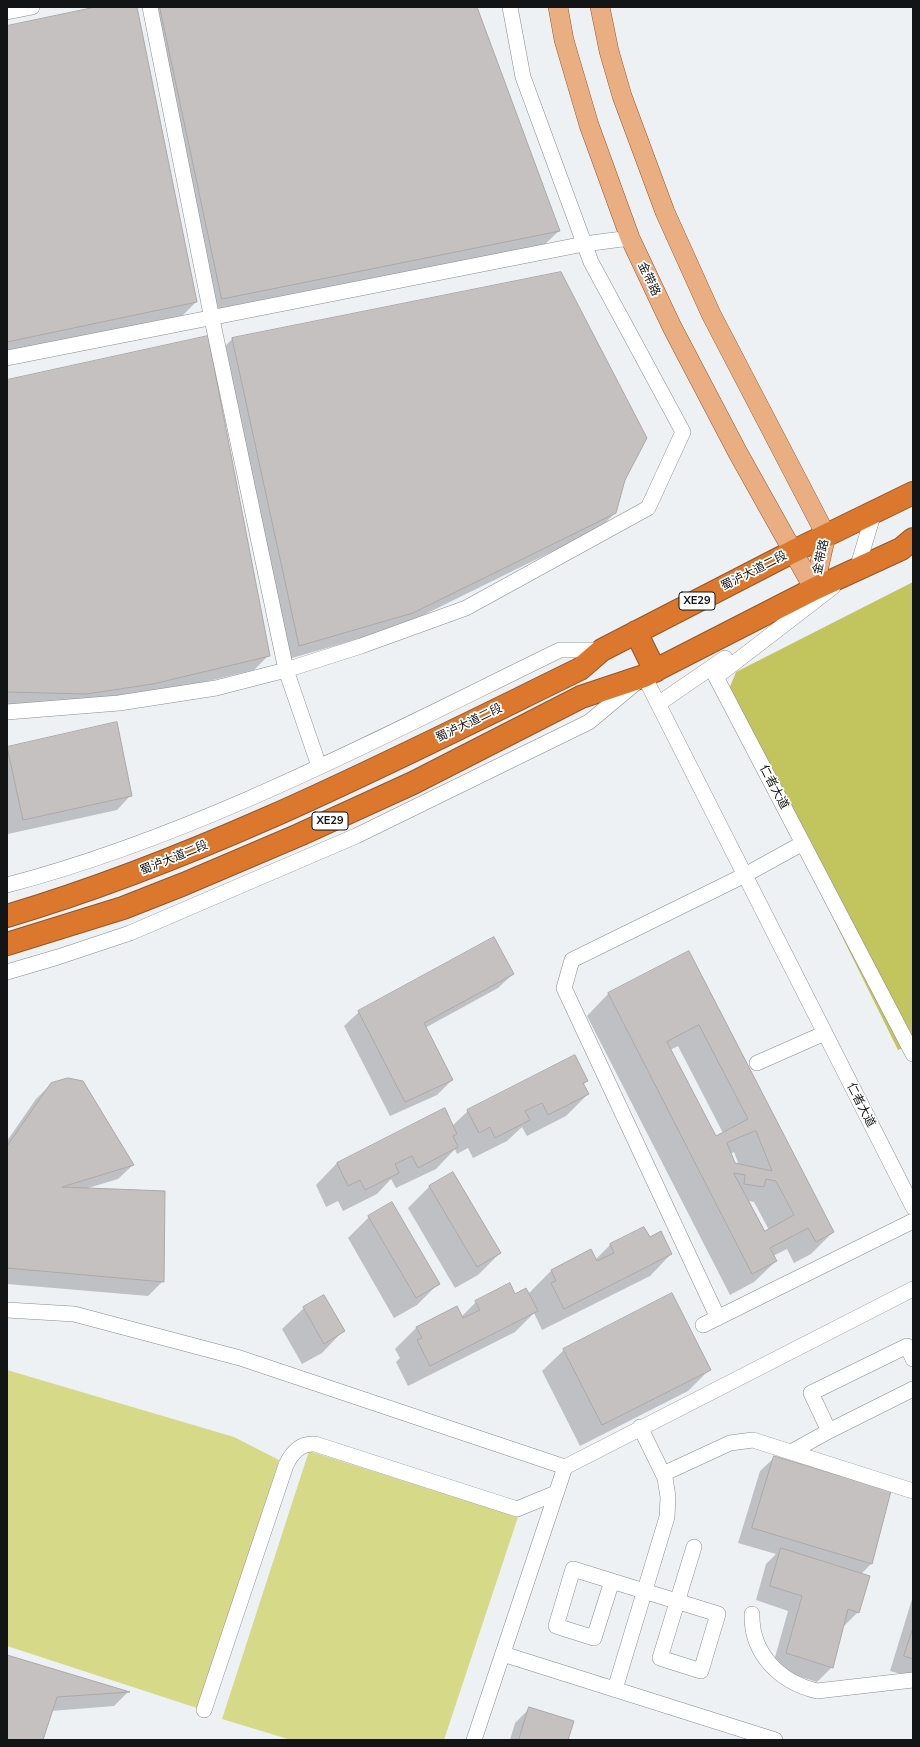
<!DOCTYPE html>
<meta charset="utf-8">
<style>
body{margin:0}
#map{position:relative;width:920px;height:1747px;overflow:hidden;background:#eef1f4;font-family:Mulish,sans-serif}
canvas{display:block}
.frame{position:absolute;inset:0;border:8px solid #131415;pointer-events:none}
</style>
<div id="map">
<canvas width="920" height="1747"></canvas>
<div class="frame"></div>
</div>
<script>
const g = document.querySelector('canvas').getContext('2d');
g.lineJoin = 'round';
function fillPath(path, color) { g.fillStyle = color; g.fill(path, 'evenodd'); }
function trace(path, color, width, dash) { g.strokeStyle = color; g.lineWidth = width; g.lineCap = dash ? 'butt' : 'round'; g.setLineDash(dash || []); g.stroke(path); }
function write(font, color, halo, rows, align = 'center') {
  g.font = font + ' Mulish,"Noto Sans SC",sans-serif'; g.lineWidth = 3.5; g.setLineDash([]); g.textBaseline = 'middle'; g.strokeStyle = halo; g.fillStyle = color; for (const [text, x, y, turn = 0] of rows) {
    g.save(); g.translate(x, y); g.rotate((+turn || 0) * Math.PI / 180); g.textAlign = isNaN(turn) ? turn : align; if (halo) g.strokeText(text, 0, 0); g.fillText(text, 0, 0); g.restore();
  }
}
fillPath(new Path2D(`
 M7,1370L234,1437L279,1460L200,1709L7,1646Z
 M309,1451L518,1517L444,1740H291L222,1719Z`), '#d6d988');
fillPath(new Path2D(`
 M913,582V1044L898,1050L725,699L736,672Z`), '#c2c45d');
fillPath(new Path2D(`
 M101,7H136L196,302L181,317L7,353V27Z
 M147,7H476L559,231L544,245L207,313L143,11Z
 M232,339L624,479L615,513L600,528L397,628L285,660L218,354Z
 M7,381L269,655L254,670L138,698L7,707Z
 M116,723L131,795L117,810L8,834L7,748Z
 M689,952L833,1232L811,1254L794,1263L787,1249L773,1256L776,1261L754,1282L730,1295L587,1016L608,994ZM678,1046L723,1133L716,1137L670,1050ZM734,1152L739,1165L734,1164L730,1154ZM749,1201L754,1202L769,1230L764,1232L748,1202Z
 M513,974L498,988L425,1028L452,1080L437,1095L390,1116L344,1026L359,1012Z
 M587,1081L583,1085L588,1094L566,1116L527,1136L522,1127L507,1141L473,1158L468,1148L457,1154L455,1149L436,1169L396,1188L391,1179L377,1194L343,1211L338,1201L326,1207L316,1185L337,1163L452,1126L468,1111Z
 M51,1084L133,1165L118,1179L88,1188L163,1281L148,1296L7,1284V1141L36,1099Z
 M430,1186L500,1253L478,1275L455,1288L408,1208Z
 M369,1217L439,1283L417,1305L394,1318L348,1238Z
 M644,1228L649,1238L671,1254L650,1276L542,1330L534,1313L515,1332L408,1386L396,1362L400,1358L395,1349L417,1327L461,1317L476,1302L528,1294L551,1271L591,1251L595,1260L610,1245Z
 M304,1308L343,1331L322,1353L302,1364L282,1329Z
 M564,1350L710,1369L688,1391L580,1446L542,1371Z
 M775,1457L871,1564L861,1574L858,1612L843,1627L832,1667L817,1682L772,1668L788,1611L756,1600L766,1564L776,1554L738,1543L760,1471Z
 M913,1596V1677L890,1671Z
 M7,1656L128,1692L114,1706L51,1711L42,1740H7Z
 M530,1708L567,1740H510L515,1723Z`), '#0003');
const building = new Path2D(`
 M96,7H137L197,302L7,342V26Z
 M160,7H477L560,231L222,299Z
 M561,272L647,438L625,480L616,513L413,613L299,646L232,338Z
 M208,336L270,656L153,684L86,694L7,692V380Z
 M117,722L132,796L23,820L7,747Z
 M494,937L514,974L424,1023L453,1080L405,1102L358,1011Z
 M689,951L834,1232L816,1242L808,1228L770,1248L777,1261L752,1274L608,993ZM699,1025L748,1119L716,1136L667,1042ZM756,1131L772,1171L735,1163L727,1143ZM734,1173L745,1175L744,1184L764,1187L766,1179L776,1181L794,1215L765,1231Z
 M575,1055L588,1081L583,1083L589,1094L548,1115L542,1103L525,1111L530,1120L495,1138L490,1127L479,1133L467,1110Z
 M68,1078L83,1081L134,1165L62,1187L165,1191L164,1282L7,1268V1146L51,1083Z
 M445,1108L457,1134L453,1136L458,1147L418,1168L412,1156L395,1164L399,1173L365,1190L360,1180L348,1186L337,1163Z
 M453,1172L501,1253L477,1267L429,1186Z
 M392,1202L440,1284L416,1298L368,1216Z
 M644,1227L650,1237L661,1231L672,1254L564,1309L551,1283L556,1281L551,1270L591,1249L597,1261L614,1253L610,1244Z
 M510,1283L515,1294L526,1288L538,1311L430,1366L417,1340L422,1338L416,1327L457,1306L463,1318L480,1310L475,1301Z
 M672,1293L711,1370L602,1425L563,1349Z
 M324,1295L345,1331L324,1344L303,1307Z
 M774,1456L891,1491L872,1564L752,1528Z
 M781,1548L870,1576L859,1613L848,1609L833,1668L786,1653L802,1596L770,1586Z
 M913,1628V1659L904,1656Z
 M7,1655L130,1692L57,1697L43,1740H7Z
 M529,1707L574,1721L568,1740H519Z`);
fillPath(building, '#c5c1c0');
trace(building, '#aba8a7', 1);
const minor = new Path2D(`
 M150,7L212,319L286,670L319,766
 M7,12L32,7
 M7,358L584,244L630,238
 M852,573L857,569L874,512L878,509
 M833,587L716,677L913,1054
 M658,704L725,658
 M7,712L119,703L216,688L286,670L361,646L466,608L648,508L683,432L591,262L523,77L510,7
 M7,885C198,835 383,736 560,650H602
 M7,972L58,957L130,933L356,836L589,722L644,676L913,1207
 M757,1063L825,1033
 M7,1310L74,1314L240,1358L565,1467
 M718,1318L564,988L572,960L745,875L803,843
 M703,1325L913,1221
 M913,1359L907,1346L811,1393L829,1431L913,1389
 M791,1452L829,1431
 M663,1474L730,1443L753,1440L913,1491
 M612,1581L594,1638L556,1626L573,1569C621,1584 670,1599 718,1614L701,1671L660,1658L694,1547
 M752,1614C751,1653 779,1682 817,1691L913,1680
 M503,1654L775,1740
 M615,1689L667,1517L668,1497L665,1478L640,1427
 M204,1710L286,1465C292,1452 301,1443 315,1444L517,1509L556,1493
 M474,1740L565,1467L913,1289`);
const major = new Path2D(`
 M558,7L564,40L589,125L630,238L672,327L738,453L814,589
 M600,7L609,51L622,96L665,212L711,314L826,535L814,589`);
const highway = new Path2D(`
 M636,632L655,671
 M7,916C208,856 392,761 580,669L602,650L792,552L913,493
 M7,944L123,908L184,884L299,835L413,783L581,697L644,676L814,589L901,549L913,539`);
trace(minor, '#898c8e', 16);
trace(major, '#955525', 20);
trace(highway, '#955525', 24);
trace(minor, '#fff', 15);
trace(major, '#e9ae82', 19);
trace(highway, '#db782e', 22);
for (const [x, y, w] of [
 [697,601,36],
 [330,821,36]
]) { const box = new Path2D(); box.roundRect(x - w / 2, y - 9, w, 18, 3); g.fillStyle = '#fff'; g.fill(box); trace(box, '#131415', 1); }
write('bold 11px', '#131415', null, [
 ["XE29",697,601],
 ["XE29",330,821]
]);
write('12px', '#131415', '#fff', [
 ["金带路",649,279,65],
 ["金带路",821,557,-78],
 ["蜀泸大道二段",754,571,-27],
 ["蜀泸大道二段",469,723,-26],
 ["仁者大道",774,787,62],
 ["蜀泸大道二段",174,858,-22],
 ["仁者大道",861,1105,63]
]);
</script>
